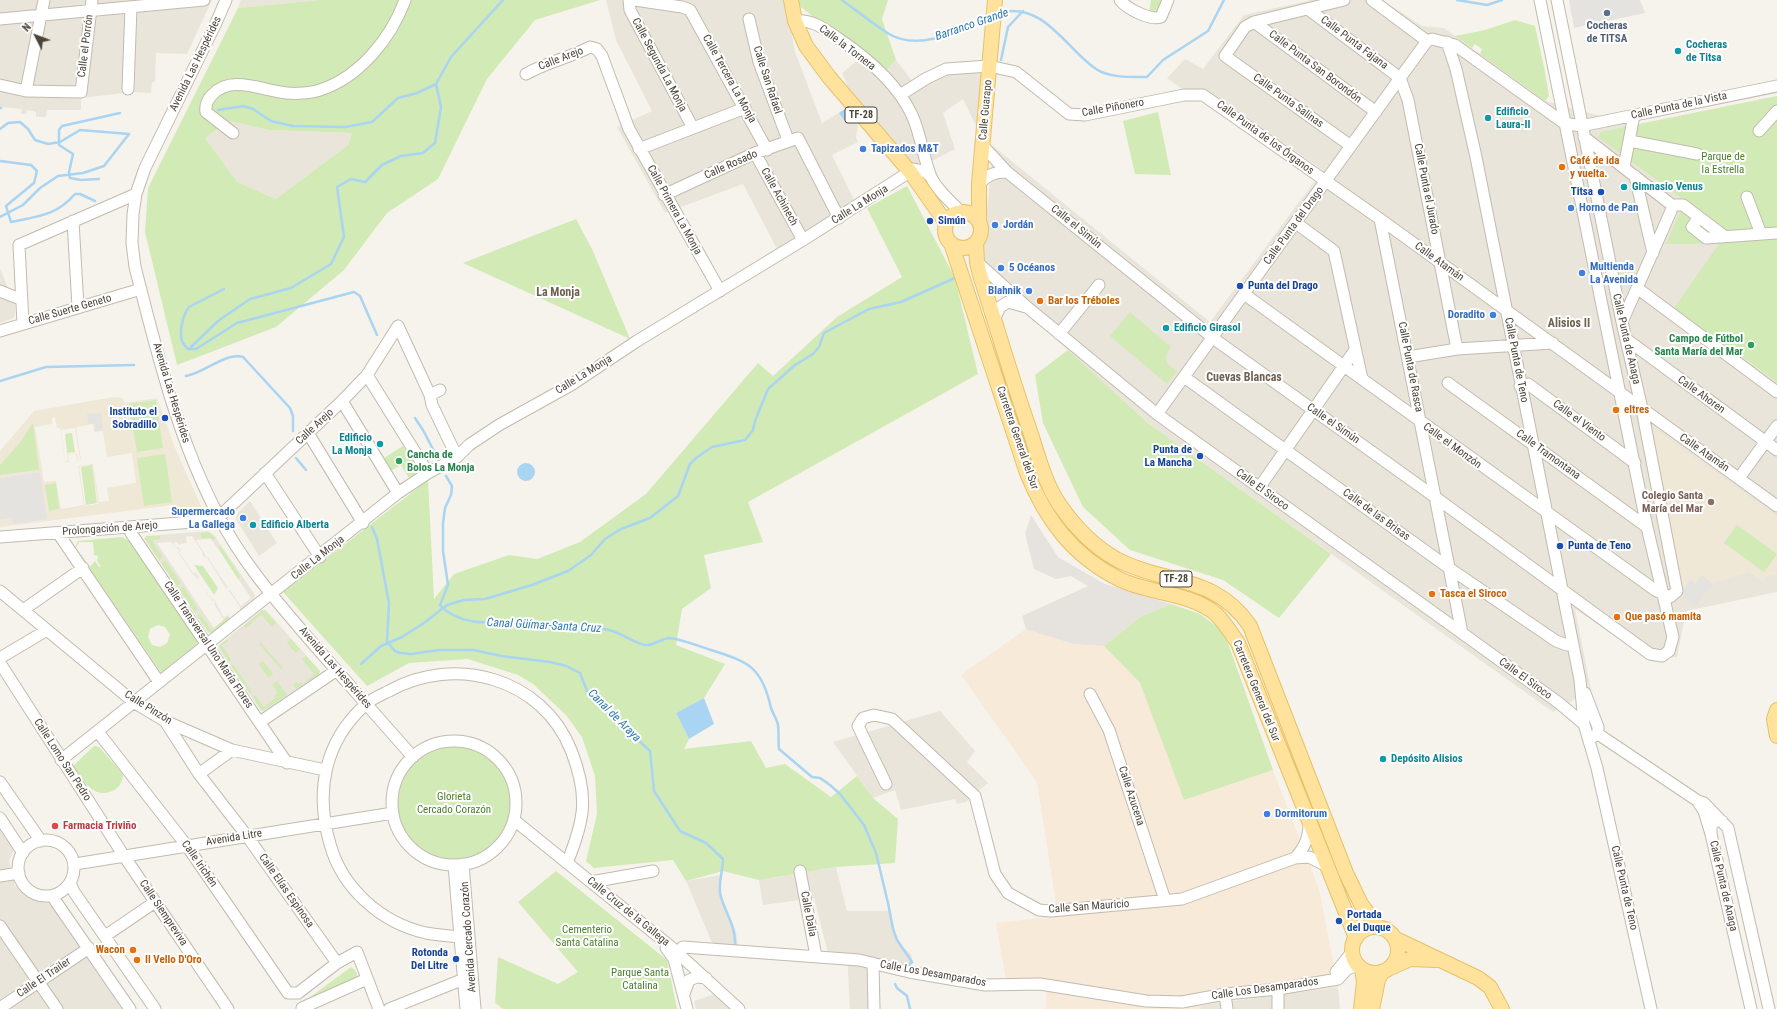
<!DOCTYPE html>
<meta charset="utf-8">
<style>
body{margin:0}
#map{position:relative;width:1777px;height:1009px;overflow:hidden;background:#f6f3ec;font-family:"Roboto Condensed",sans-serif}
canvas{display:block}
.north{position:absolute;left:16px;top:16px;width:40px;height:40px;-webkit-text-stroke:3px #fff;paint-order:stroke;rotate:312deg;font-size:11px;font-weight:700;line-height:16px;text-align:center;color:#4b4439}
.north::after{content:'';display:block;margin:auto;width:14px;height:18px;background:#4b4439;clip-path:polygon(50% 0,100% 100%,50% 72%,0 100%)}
</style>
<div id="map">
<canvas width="1777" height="1009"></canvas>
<div class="north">N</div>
</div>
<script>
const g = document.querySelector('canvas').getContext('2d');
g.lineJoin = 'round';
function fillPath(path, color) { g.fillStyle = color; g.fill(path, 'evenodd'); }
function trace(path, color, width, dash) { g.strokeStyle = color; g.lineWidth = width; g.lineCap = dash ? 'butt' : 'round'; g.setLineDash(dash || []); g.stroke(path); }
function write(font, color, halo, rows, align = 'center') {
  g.font = font + ' "Roboto Condensed",sans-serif'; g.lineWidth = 4; g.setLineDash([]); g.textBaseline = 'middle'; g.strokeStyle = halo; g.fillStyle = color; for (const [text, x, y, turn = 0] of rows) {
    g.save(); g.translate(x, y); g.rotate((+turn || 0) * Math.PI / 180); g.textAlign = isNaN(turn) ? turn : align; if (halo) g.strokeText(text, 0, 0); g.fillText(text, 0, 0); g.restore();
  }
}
fillPath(new Path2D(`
 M0,0H212L187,54L156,53L155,82H152L151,93L133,92L81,98V110H47L46,117H36V112L27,110L26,114H21L22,109L0,107Z
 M241,0H319L238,8Z
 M606,0H785L795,52L822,123L845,109L857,121L858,126L856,137L858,142L832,155L855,202L777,249L743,184L665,213L617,127L652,111L616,40Z
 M1312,0H1382L1422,26L1444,28L1545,101L1633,125L1777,96V592L1686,611L1677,657L1648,659L1575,609L1591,690L1553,712L1149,424L986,276L983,255L993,146L1210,322L1323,170L1207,91L1182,89L1167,78L1185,59L1203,69L1244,15Z
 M858,60L878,78L896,60L912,81L936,68L984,62L976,126L963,99L943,113L955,149L934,160L912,165L851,93L842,73Z
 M228,121L269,130L352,133L348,145L276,199L236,182L205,138Z
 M0,269L15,304V315L13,318L0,323Z
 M250,501L277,543L259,556L236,519L238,513Z
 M208,531L214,535L255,595L254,599L211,633H208L144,539L146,536ZM192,536L203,553L202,554L205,558L207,557L208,559L228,592L229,591L240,607V610L230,618L228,615L224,618L214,599L212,600L197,579L199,577L196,573L194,574L179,552L181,551L178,547L176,548L173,543L177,542L180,546V544L187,543L186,537ZM211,539L251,598L241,606L230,590L228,591L226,589L228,588L207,556L205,557V554L196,540ZM171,542L177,549H178L180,551L178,552L194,576L196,575V578L212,601L214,600L215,603L214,604L224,620L214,628L157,543ZM221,546L241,577L238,579L218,549ZM200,613L212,630L229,619L208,632L197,616Z
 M262,610H266L320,671L319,674L264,711H261L218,648L219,645Z
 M940,711L975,751L967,762L988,783L966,802L957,804L955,799L901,810L895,790L873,798L833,742Z
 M0,827L15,849L9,860L15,886L32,899L54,904L124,1009H0Z
 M836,867L847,911H890L898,943L911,954L913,963L870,968L873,1009H850L847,954L828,953L814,898L763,905L759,880Z
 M721,875L719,890L736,932L738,946L713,945L686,881Z
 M1338,987L1340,1009H1201V1005Z
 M718,993L734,1009H696L694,1001Z`), '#eae5da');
fillPath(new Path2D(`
 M1026,629L1073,644L1104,646L1140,683L1184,800L1273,770L1319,889L1338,987L1208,1004L1201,1005V1009H1046L1047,982L1006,980L996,923L1058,916L1037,782L961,675Z`), '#f7ead8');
fillPath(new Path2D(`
 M1031,515L1058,557L1105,584L1171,604L1140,617L1104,646L1073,644L1026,629L1022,616L1088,586L1071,576L1056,579L1034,569L1025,534Z`), '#e6e2dd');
fillPath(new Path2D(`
 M114,397L123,398L124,403L157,398L175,448L201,506L199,512L173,514V505L0,527V520L13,518V524L40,472L0,478V475L39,470L27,434L0,465V451L34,411ZM55,417L57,428H60L65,462H69L68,455L76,453L77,461L81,460L76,427L93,424L94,432L103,431L107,457L132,453L136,483L107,488L109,501L99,502L93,464L78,466L84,505L61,509L56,481L44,482L35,427L52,424V418ZM75,428L80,460H78L77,453L67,454L68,461H65L61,430ZM92,465L98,504L85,506L79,467Z
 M1654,428L1777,517V574L1768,576L1763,582L1749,572L1715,582L1696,606L1685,597L1652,429Z`), '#efe8d6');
fillPath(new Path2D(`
 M319,0H600L535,20L487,79L438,179L387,213L344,270L276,327L177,365L145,232L148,188L238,8ZM228,121L269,130L352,133L348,145L276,199L237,182L205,138Z
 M797,0H888L882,19L896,60L884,72L797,4Z
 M1151,0H1167L1160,15L1149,12Z
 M1515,20L1535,26L1544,67L1549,96L1545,101L1480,54L1482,49L1475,44L1472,48L1455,36L1485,30Z
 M1777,96V382L1674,308L1719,244H1666L1685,201L1598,137L1601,132Z
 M1158,112L1171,175L1135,174L1123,121Z
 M907,186L955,278L978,374L748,502L763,542L704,555L711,588L682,609L676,645L725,664L704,698L676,713L689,739L684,749L751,741L766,768L785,764L831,797L857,776L873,798L898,819L895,863L836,867L759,880L723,871L686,881L673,860L594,868L586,861L597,814L595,776L582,737L566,715L533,684L518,675L468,659L409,663L367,686L283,592L428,480L434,599L454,574L509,555L537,559L580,542L646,494L758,363L773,376L837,317L902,277L867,208Z
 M576,219L592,249L630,339L463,263Z
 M1130,312L1171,347C1162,358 1166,364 1177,371L1167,384L1110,336Z
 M1068,350L1149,424L1331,554L1279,618L1223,580L1130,550L1083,507L1043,423L1035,375Z
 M156,400L163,448L137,452L129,404Z
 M33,423L39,470L0,475V465L21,441Z
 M72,433L75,452L67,453L65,434Z
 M403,446L417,468L416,473L409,478L401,465L391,471L384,458Z
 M165,454L172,502L144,506L137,458Z
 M92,465L97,503L86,505L81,467Z
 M56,483L59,509L49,511L45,485Z
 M1737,525L1777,554L1764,572L1724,543Z
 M208,532L216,538L212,540L211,538H201V533Z
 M146,536H160V539L152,540L163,557L159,560L145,539Z
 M122,537L129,541L197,641L196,645L162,672L160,671L75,547L78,541ZM79,542H93L94,555L98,556L97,561L101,566L99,567L95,561L90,567L76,548ZM158,625L165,627L170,635L167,643L160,647L152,645L148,637L150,629Z
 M221,546L241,577L238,579L218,548Z
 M165,560L181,583L177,586L161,563Z
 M194,565L203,566L218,588L214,595Z
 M183,586L198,609L194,612L179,589Z
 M1171,604L1200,614L1224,632L1273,770L1184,800L1140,683L1104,646L1140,617Z
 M262,610L265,611L276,623L272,627L261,614L246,628L244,626Z
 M200,613L212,630L228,616L229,619L211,633L208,632L197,616Z
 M227,639L228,641L222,645L231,660L228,662L219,646Z
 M291,639L300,649L296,653L287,643Z
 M261,643L283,668L282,670L259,644Z
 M306,656L320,671L319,674L296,689L293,685L296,682L298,684L301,682L303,684L314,674L302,659Z
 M263,661L273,674L268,678L259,664Z
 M233,664L252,692L250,694L231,666Z
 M277,681L287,695L262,711L253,697L255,695L264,707L275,698L274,696L278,693L272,684Z
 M94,746L99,747L123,774C123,780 121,786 114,790C94,801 83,780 73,766Z
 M398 803a56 56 0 1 1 112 0a56 56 0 1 1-112 0Z
 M556,871L667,960L677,1009H503L495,1003L498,957L558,984L578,972L518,902Z
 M351,967L355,970L359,979L309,1001V998Z`), '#d2eab5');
fillPath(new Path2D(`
 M1569,0H1640L1645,13L1574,28Z
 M101,413L103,430L95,431L94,423L88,424L87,414Z
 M40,472L47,519L13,524L12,518L0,520V478Z
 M1702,575L1713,584L1696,606L1685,597L1684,589L1690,580L1695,584Z`), '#e5e3e0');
fillPath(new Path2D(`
 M845,109L855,119L851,123L849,122L847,124L839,113Z
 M517 472a9 9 0 1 1 18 0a9 9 0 1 1-18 0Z
 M704,698L714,724L689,739L676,713Z`), '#a9d4f2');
trace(new Path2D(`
 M842,0C857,11 873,24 889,34C920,52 960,30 989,17
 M1457,0L1487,5L1502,0
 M999,13C1043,0 1067,50 1096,69C1109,78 1132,77 1147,77L1163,60L1208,31L1224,0
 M1001,60L1008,27L1023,11
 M0,108H1
 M218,110L243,106L253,109L271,121L293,126L345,127L372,122L398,98L417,93L436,84
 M0,129L8,123L20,122L28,129L35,140L48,144L60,142L80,130L129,134
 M0,161L31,165L37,171L34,183L6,206L11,222C38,216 56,216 75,194H80L95,201
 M99,179L81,180L70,178L69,172L73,154L59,145V130L62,126L120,113
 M0,217L23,205L40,188L58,176L83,173L104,166L129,134
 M224,289L189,307C183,314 179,332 182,341C183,344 186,347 188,349H196L237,323L354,292L360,296L377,335
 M191,347L218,321L250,299L291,288L331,264L344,237L337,187L351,179L365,182L382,165L401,156L423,153L435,143L441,107L436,84L451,57L503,0
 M186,376C205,373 225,352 243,357L290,408L293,416V431
 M0,381L46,367L134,365
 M415,418L423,430L438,459
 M296,458L306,470
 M446,476L452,486L451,495L445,508L443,523V551L448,585L440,605C460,628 497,622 524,622C550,623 578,627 605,629C620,631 637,646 647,645C655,645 662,638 670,638C684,640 698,646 711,650C749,662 762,667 771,708C773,714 777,719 778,725C779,733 778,741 779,749L812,777L820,778L830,785L840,794L864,825L876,853L888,903L893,929L897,940L912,962L906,968
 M372,527L377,539L389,603L387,642L395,651L400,653L411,654L439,650H474L501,656L550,662L566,666L580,673L587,691L595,700L650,751L654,791L680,831L706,843L723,859C723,872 717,885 721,897C726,914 736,927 735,945
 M361,664L381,646L402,637L424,623L447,605L464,600L485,599L532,585L568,571L591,555L605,539L621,529L650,518L678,496L690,464L696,458L712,447L745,440L753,430L755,421L768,389L795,365L813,354L819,347L824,333L869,309L901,302L955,278
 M895,984L897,988L907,996L910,1009`), '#a9d4f2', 2.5);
const minor = new Path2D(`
 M226,0L216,23L145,168L136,194L133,214L132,243L135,267C157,352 177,437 218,515C243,564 280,605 315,646C348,683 380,720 413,757
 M629,0L630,10L693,128
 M635,0L682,7L690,10L767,150
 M1120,0C1127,9 1151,21 1161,17L1168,0
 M1344,0L1254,22L1245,27L1225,56L1351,146
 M1372,0L1427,41
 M1308,9L1400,78L1408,100L1457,349
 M0,19L204,0
 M749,19L759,62L788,140
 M795,21C813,19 824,29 839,39C867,58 897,83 912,115C921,135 923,157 931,177C937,190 950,201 961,212
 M1254,22L1376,112
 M1447,42L1456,69L1476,157L1580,680L1584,724L1597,768L1651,1009
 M526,74C547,62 569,58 590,47L597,49L602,56L629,129L720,291
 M0,85L26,91L81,92L92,0
 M128,89L131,7
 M26,91L44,0
 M900,95L927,78L946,69L989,66L1016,72L1069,114L1085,115L1184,95H1203L1380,219L1777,506
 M1759,131L1777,111
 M233,133L206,112C205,105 207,100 212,95C231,74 263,91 287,93C296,94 311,93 320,90C360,77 391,38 405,0
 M1584,137L1672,205L1671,211L1622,322
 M1630,141L1697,154
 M983,146L1007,172L1217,341L1435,497L1650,654L1662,656L1669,651L1673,637L1647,527L1540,0
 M639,149L745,108
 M755,153L803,240
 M1624,167L1634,115
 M1635,176L1653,253
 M979,184C988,175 993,172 1007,172
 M664,195L755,153L798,138L839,218
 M1747,197L1761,234
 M1672,205H1683L1724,236
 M1699,217L1692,227L1706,238L1777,233
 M1380,219L1462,633
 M73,221L78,307
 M1296,223L1334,251L1362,379
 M977,262L1027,307L1157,414L1462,633L1559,703L1584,724
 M1637,288L1777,392
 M0,291L20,299
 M1244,294L1655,590L1670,597L1677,591L1642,409L1622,322L1557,0
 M994,320L1000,307L1008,302L1026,307
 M23,324L19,245L136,194
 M398,326L430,395L440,390
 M0,331L141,289
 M1059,334L1099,285
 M1626,339L1777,450
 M1408,357L1457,349L1553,343
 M367,375L428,473
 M1184,377L1449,568L1556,641L1567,645L1573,644
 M1448,383L1647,527
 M1520,386L1528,384L1635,463
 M430,395L432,405L457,457
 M342,401L398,493
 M1157,414L1400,78L1427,41L1432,39L1455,45L1564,123L1581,126L1777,86
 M308,433L363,523
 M265,473L320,557
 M1739,478L1777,426
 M1259,488L1355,350
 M131,527V533L287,763
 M58,533L159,682
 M0,537L206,521L219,517L342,401L367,375L398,326
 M0,591L135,703L165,721L232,750L325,770
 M23,610L83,568
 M0,658L47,630
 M0,663L124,856L228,1009
 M1585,693L1598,727V734L1591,738
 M1090,694L1109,730L1165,900
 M165,721L199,774L247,836L337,963
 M260,722L337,670
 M98,732L187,846L288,993H298
 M1598,734L1698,801L1704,803L1728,828L1769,1009
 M392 803a62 62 0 1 1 124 0a62 62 0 1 1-124 0Z
 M61,760L398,493L428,473L457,457L469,445L499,425L571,385L637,341L803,240L914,169L926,172L931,177
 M199,774L232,750
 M0,782L41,841
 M886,784L858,726L863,718L874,715L892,719L975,796L995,874L1008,893L1039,910L1051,911L1182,899L1295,858L1309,857L1325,865
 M1698,802L1704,811L1711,834
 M0,818L23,853
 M514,820L670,946L739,1009
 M1722,821H1715L1711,826V834L1751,1009
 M18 868a28 28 0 1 1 56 0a28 28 0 1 1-56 0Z
 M1295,858C1305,847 1309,838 1309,823
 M75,864L393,813
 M463,864L475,1009
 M454,865L466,1009
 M800,871L816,956
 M0,876L19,873
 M591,882L653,871
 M70,883L74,892L155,1009
 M52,896L130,1009
 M0,926L57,1009
 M105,936L155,902
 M461,937C449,936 437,935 426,933C381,923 342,888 330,844C315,792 324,742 365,705C371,699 381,695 389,691C455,654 542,678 571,750C589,796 585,819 567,863
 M666,948L674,959L687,1009
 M677,952L683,947L859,960L909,972L985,985L1040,984L1146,1001L1182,1002L1225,994L1278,989L1338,979L1347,969L1358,965
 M873,963L874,1009
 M1336,972L1352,952
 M298,993L337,963L357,952L379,1009
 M684,994L689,980L697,977L706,978
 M1225,994L1227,1009
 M0,1008L89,948
 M302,1008L367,979
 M389,1009L464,979
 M1278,1009V989`);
const major = new Path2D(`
 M791,0L795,21L806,46L829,77L911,173L946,223
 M945 230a18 18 0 1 1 36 0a18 18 0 1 1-36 0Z
 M979,220V184L995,0
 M951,243L1027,473C1046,520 1073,556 1119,579C1149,594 1190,592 1216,614C1225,623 1231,633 1238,643L1356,938
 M976,243L977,262L980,275C997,327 1012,380 1030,431C1038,456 1045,483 1059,504C1074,526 1093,546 1116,559C1165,585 1215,574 1250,626L1346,873L1361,904L1378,927
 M1777,710L1774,719L1777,736
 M1352 950a23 23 0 1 1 46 0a23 23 0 1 1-46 0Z
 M1396,939L1478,978L1490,987L1502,1009
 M1390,968L1410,959L1436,960
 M1361,1009L1364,982L1362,969
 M1372,1009L1378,980L1382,972`);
trace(minor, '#c2bbae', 13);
trace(major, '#e6c16a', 16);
trace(minor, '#fff', 11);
trace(major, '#ffe39c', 14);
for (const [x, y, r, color] of [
 [1607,13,4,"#5c6f8a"],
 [1678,51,4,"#0f9aa8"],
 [1488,118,4,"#0f9aa8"],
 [863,149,4,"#3f7fe0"],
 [1562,167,4,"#e8710a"],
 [1624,187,4,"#0f9aa8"],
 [1601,192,4,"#1a4fb4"],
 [1571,208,4,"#3f7fe0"],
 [930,221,4,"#1a4fb4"],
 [995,225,4,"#3f7fe0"],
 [1001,268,4,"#3f7fe0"],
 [1582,273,4,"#3f7fe0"],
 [1240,286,4,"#1a4fb4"],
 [1029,291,4,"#3f7fe0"],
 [1040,301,4,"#e8710a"],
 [1493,315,4,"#3f7fe0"],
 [1166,328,4,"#0f9aa8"],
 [1751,345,4,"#2e9e5b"],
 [1616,410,4,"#e8710a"],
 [165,418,4,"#1a4fb4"],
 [380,444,4,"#0f9aa8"],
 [1200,456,4,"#1a4fb4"],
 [399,461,4,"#2e9e5b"],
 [1711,502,4,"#8d6e63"],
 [243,518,4,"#3f7fe0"],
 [253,525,4,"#0f9aa8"],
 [1560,546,4,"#1a4fb4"],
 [1432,594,4,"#e8710a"],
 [1617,617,4,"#e8710a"],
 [1383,759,4,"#0f9aa8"],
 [1267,814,4,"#3f7fe0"],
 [55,826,4,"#e0444e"],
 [1339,921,4,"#1a4fb4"],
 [133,950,4,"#e8710a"],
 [456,959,4,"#1a4fb4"],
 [137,960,4,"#e8710a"]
]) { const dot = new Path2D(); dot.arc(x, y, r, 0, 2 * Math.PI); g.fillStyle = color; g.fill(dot); trace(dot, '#fff', 1.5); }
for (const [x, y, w] of [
 [861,115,32],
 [1176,579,32]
]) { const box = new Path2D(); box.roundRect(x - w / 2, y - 8, w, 16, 3); g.fillStyle = '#fff'; g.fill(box); trace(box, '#4b4439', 1); }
write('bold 10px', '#4b4439', null, [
 ["TF-28",861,115],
 ["TF-28",1176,579]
]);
write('bold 11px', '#4e5e75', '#fff', [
 ["Cocheras",1607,26],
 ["de TITSA",1607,39]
]);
write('11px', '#4b4439', '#fff', [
 ["Calle Punta Fajana",1354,43,37],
 ["Calle el Porrón",86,46,-83],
 ["Calle la Tornera",847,48,37],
 ["Calle Arejo",561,59,-21],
 ["Avenida Las Hespérides",196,64,-64],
 ["Calle Segunda La Monja",659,65,62],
 ["Calle Punta San Borondón",1315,67,37],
 ["Calle Tercera La Monja",729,79,61],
 ["Calle San Rafael",767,80,72],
 ["Calle Punta Salinas",1288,101,36],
 ["Calle Punta de la Vista",1679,106,-12],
 ["Calle Piñonero",1113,108,-10],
 ["Calle Guarapo",986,110,-85],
 ["Calle Punta de los Órganos",1265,138,36],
 ["Calle Rosado",731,165,-24],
 ["Calle Punta el Jurado",1426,189,79],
 ["Calle Achinech",779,197,61],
 ["Calle La Monja",860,205,-32],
 ["Calle Primera La Monja",674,210,61],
 ["Calle Punta del Drago",1294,226,-54],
 ["Calle el Simún",1076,227,39],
 ["Calle Atamán",1439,262,36],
 ["Calle Suerte Geneto",70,310,-16],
 ["Calle Punta de Anaga",1626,339,77],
 ["Calle Punta de Teno",1516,360,79],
 ["Calle Punta de Rasca",1410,367,79],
 ["Calle La Monja",584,375,-32],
 ["Avenida Las Hespérides",171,393,73],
 ["Calle Ahoren",1701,395,36],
 ["Calle el Viento",1579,421,36],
 ["Calle el Simún",1333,424,35],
 ["Calle Arejo",315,427,-43],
 ["Carretera General del Sur",1017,438,71],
 ["Calle el Monzón",1452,446,36],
 ["Calle Atamán",1704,453,35],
 ["Calle Tramontana",1548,455,36],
 ["Calle El Siroco",1262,490,36],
 ["Calle de las Brisas",1376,515,36],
 ["Prolongación de Arejo",110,529,-4],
 ["Calle La Monja",318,558,-38],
 ["Calle Transversal Uno María Flores",208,645,56],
 ["Avenida Las Hespérides",335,668,49],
 ["Calle El Siroco",1525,679,36],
 ["Carretera General del Sur",1256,691,68],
 ["Calle Pinzón",148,708,32],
 ["Calle Lomo San Pedro",62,760,57],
 ["Calle Azucena",1131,796,72],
 ["Avenida Litre",234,838,-9],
 ["Calle Irichén",199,864,55],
 ["Calle Punta de Anaga",1723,886,77],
 ["Calle Punta de Teno",1624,888,77],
 ["Calle Elías Espinosa",286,891,55],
 ["Calle San Mauricio",1089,907,-4],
 ["Calle Cruz de la Gallega",628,912,39],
 ["Calle Siempreviva",163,913,56],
 ["Calle Dalia",808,914,79],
 ["Avenida Cercado Corazón",469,937,-94],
 ["Calle Los Desamparados",933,974,10],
 ["Calle El Trailer",44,978,-34],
 ["Calle Los Desamparados",1265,989,-8]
]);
write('bold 11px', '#0d838f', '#fff', [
 ["Cocheras",1686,45],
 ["de Titsa",1686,58],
 ["Edificio",1496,112],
 ["Laura-II",1496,125],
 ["Gimnasio Venus",1632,187],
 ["Edificio Girasol",1174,328],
 ["Edificio",372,438,"right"],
 ["La Monja",372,451,"right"],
 ["Edificio Alberta",261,525],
 ["Depósito Alisios",1391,759]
], 'left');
write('bold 11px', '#366cbe', '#fff', [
 ["Tapizados M&T",871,149],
 ["Horno de Pan",1579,208],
 ["Jordán",1003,225],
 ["Multienda",1590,267],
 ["La Avenida",1590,280],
 ["5 Océanos",1009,268],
 ["Blahnik",1021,291,"right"],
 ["Doradito",1485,315,"right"],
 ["Supermercado",235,512,"right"],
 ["La Gallega",235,525,"right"],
 ["Dormitorum",1275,814]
], 'left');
write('11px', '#4a7f2a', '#fff', [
 ["Parque de",1723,157],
 ["la Estrella",1723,170],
 ["Glorieta",454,797],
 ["Cercado Corazón",454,810],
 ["Cementerio",587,930],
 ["Santa Catalina",587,943],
 ["Parque Santa",640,973],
 ["Catalina",640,986]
]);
write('bold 11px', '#c56008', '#fff', [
 ["Café de ida",1570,161],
 ["y vuelta.",1570,174],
 ["Bar los Tréboles",1048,301],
 ["eltres",1624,410],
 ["Tasca el Siroco",1440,594],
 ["Que pasó mamita",1625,617],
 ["Wacon",125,950,"right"],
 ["Il Vello D'Oro",145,960]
], 'left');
write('bold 11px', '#164399', '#fff', [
 ["Titsa",1593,192],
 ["Simún",938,221,"left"],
 ["Punta del Drago",1248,286,"left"],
 ["Instituto el",157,412],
 ["Sobradillo",157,425],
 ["Punta de",1192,450],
 ["La Mancha",1192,463],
 ["Punta de Teno",1568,546,"left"],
 ["Portada",1347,915,"left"],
 ["del Duque",1347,928,"left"],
 ["Rotonda",448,953],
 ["Del Litre",448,966]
], 'right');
write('bold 11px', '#27864d', '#fff', [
 ["Campo de Fútbol",1743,339],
 ["Santa María del Mar",1743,352],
 ["Cancha de",407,455,"left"],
 ["Bolos La Monja",407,468,"left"]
], 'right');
write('bold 11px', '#785e54', '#fff', [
 ["Colegio Santa",1703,496],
 ["María del Mar",1703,509]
], 'right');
write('bold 11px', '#be3a42', '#fff', [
 ["Farmacia Triviño",63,826]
], 'left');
write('italic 12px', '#2e7ab2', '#fff', [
 ["Barranco Grande",972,25,-19],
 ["Canal Güímar-Santa Cruz",544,626,3],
 ["Canal de Araya",614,716,45]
]);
write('bold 12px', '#6e6250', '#fff', [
 ["La Monja",558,293],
 ["Alisios II",1569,324],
 ["Cuevas Blancas",1244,378]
]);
</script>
